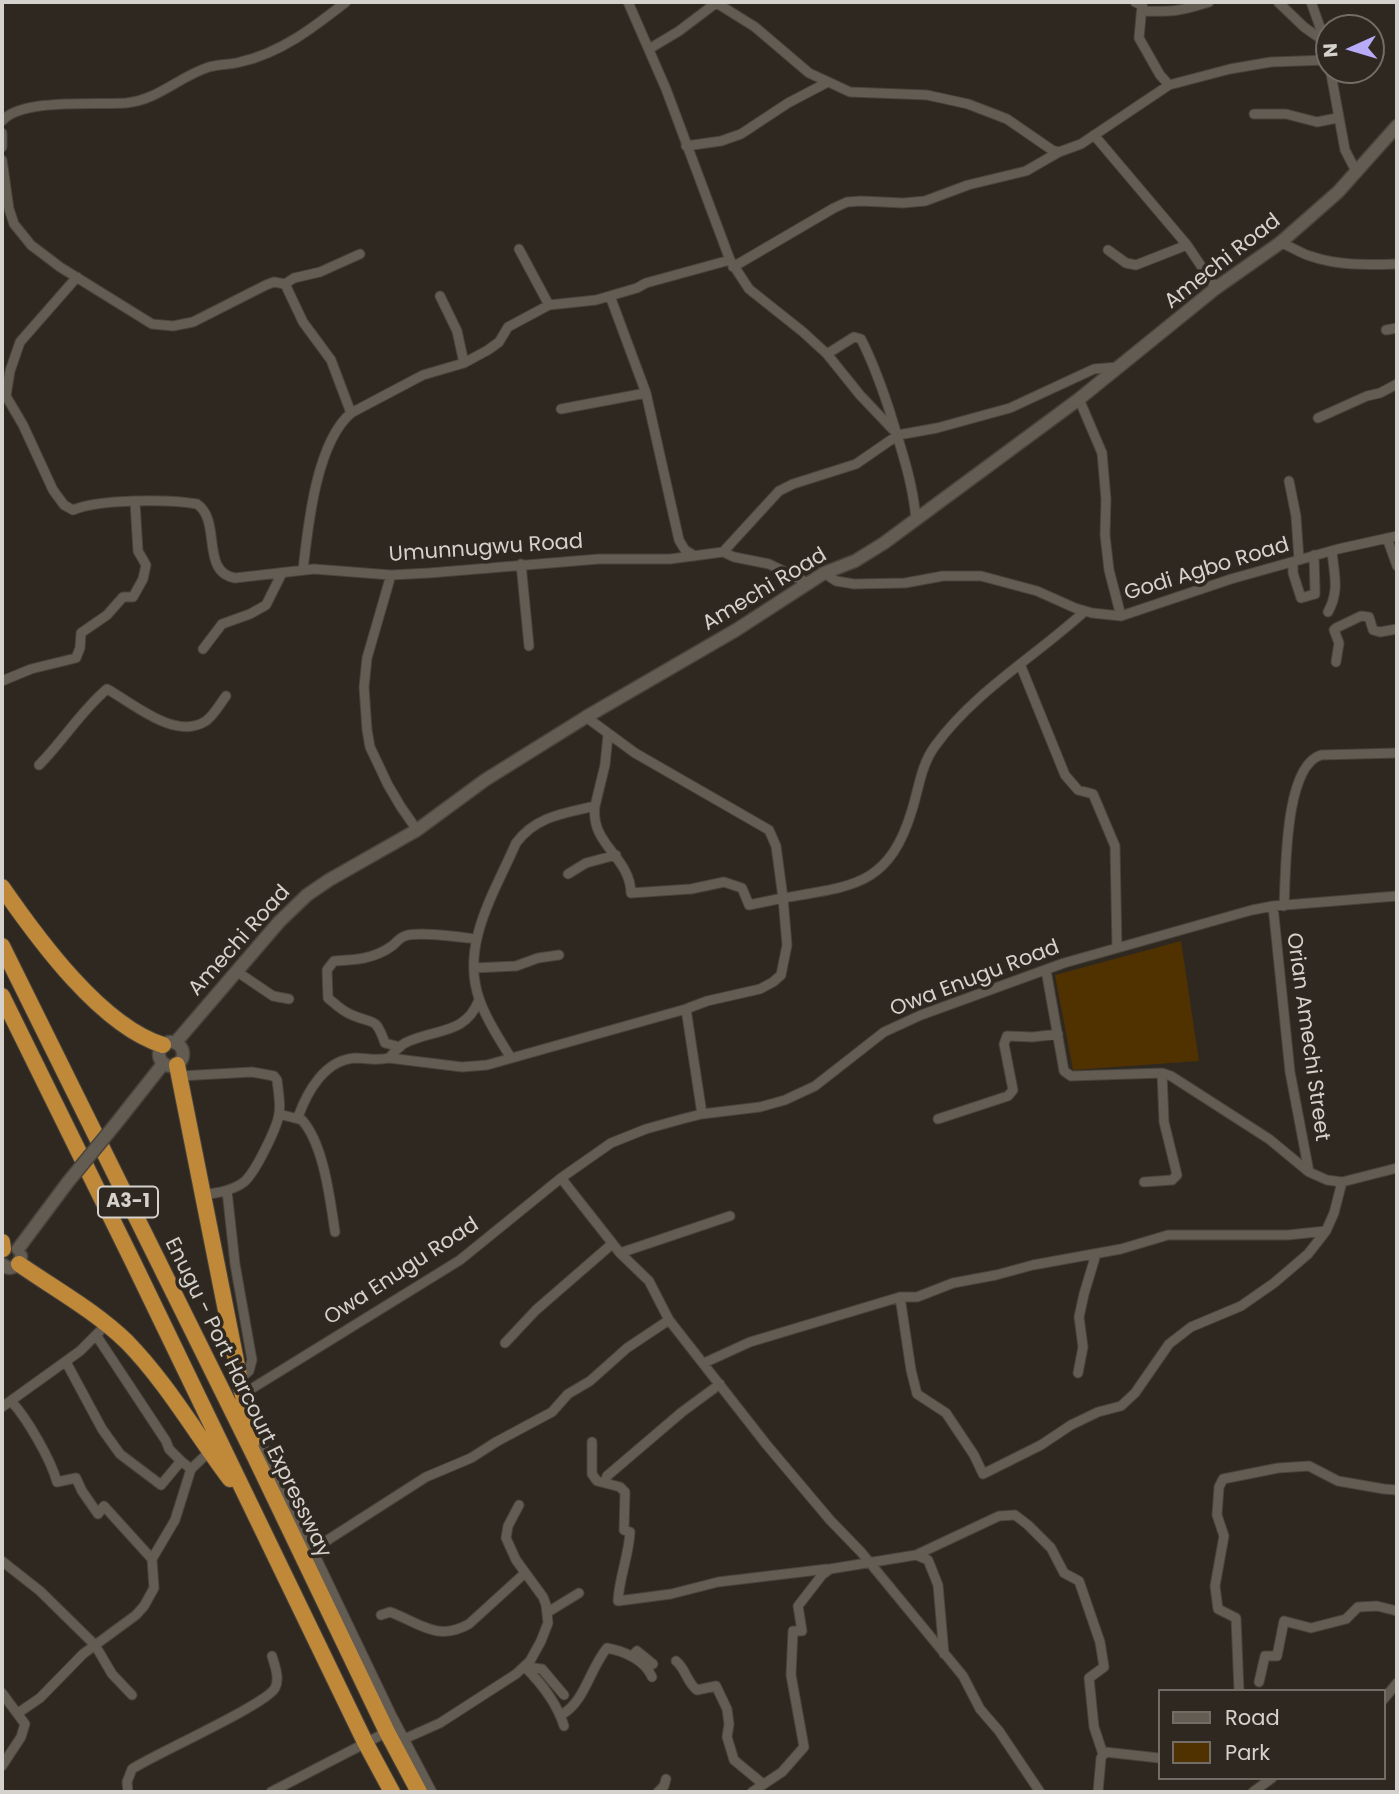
<!DOCTYPE html>
<style>
body{margin:0}
#map{position:relative;width:1399px;height:1794px;overflow:hidden;background:#2e2820;font-family:Poppins,sans-serif}
canvas{display:block}
.frame{position:absolute;inset:0;border:4px solid #d5d1cc;pointer-events:none}
.legend{position:absolute;left:1158px;top:1689px;width:228px;height:91px;box-sizing:border-box;background:#2e2820;border:2px solid #716c65;margin:0;padding:9px 12px;list-style:none;font-size:21px;color:#d5d1cc}
.legend li{display:flex;align-items:center;gap:14px;height:35px}
.legend b{width:35px;border:2px solid #716c65}
.north{position:absolute;left:1315px;top:14px;width:70px;height:70px;box-sizing:border-box;background:#2e2820;border:2px solid #716c65;border-radius:50%;rotate:266deg;font-size:19px;font-weight:700;line-height:28px;text-align:center;color:#d5d1cc}
.north::after{content:'';display:block;margin:auto;width:24px;height:32px;background:#b8abf7;clip-path:polygon(50% 0,100% 100%,50% 72%,0 100%)}
</style>
<div id="map">
<canvas width="1399" height="1794"></canvas>
<div class="frame"></div>
<ul class="legend">
<li><b style="height:9px;background:#635c53"></b>Road</li>
<li><b style="height:19px;background:#503200"></b>Park</li>
</ul>
<div class="north">N</div>
</div>
<script>
const g = document.querySelector('canvas').getContext('2d');
g.lineJoin = 'round';
function fillPath(path, color) { g.fillStyle = color; g.fill(path, 'evenodd'); }
function trace(path, color, width, dash) { g.strokeStyle = color; g.lineWidth = width; g.lineCap = dash ? 'butt' : 'round'; g.setLineDash(dash || []); g.stroke(path); }
function write(font, color, halo, rows, align = 'center') {
  g.font = font + ' Poppins,sans-serif'; g.lineWidth = 7; g.setLineDash([]); g.textBaseline = 'middle'; g.strokeStyle = halo; g.fillStyle = color; for (const [text, x, y, turn = 0] of rows) {
    g.save(); g.translate(x, y); g.rotate((+turn || 0) * Math.PI / 180); g.textAlign = isNaN(turn) ? turn : align; if (halo) g.strokeText(text, 0, 0); g.fillText(text, 0, 0); g.restore();
  }
}
fillPath(new Path2D(`
 M1181,941L1199,1061L1073,1070L1055,975Z`), '#503200');
const street = new Path2D(`
 M628,2L666,89L730,260L749,289L803,332L827,354L860,395L898,435
 M715,2L755,27L809,73L850,92L927,95L968,104L1007,119L1052,150L1059,152
 M1135,2L1142,5L1144,11C1173,12 1181,11 1209,2
 M1278,2L1304,27L1324,41
 M1311,2L1325,41L1345,150L1357,173
 M1142,5L1139,38L1160,75L1169,85
 M649,49L679,31L716,3
 M1254,114H1286L1317,122L1337,118
 M2,121C21,98 97,105 126,103C158,100 180,76 209,67C219,64 230,65 240,62C281,53 314,27 346,2
 M2,133V147
 M1094,135L1187,245L1216,288
 M686,146L721,141L741,134L788,103L828,82
 M2,160L9,209L14,224L31,245L60,267L152,324L173,326L193,322L266,285L274,282L285,284L303,322L331,360L351,413
 M1280,243C1291,246 1300,253 1310,256C1339,266 1367,265 1397,264
 M519,249L549,305
 M1108,250L1126,263L1136,265L1187,245
 M733,267L834,208L847,202L861,201L903,203L925,201L968,185L1026,171L1059,152L1081,144L1169,85L1230,69L1271,62L1327,60
 M77,277L20,342L10,371L6,396L23,425L53,490L64,505L73,510C99,499 169,499 197,504C222,521 200,572 235,578L314,569L391,575L429,573L599,559H670L723,552L734,557L769,564L810,584
 M285,284L294,278L320,272L360,254
 M440,296L457,331L464,363
 M610,296L646,393L679,540L685,550L695,556
 M1386,330L1397,328
 M827,354L854,337L861,339C873,362 881,385 889,409C900,446 913,481 916,520
 M1079,399L1102,453L1106,499L1105,535L1109,570L1121,616
 M561,409L646,393
 M1318,418L1367,396L1380,393L1397,384
 M1289,481L1296,516L1299,560
 M1387,538L1397,566
 M723,552L779,491L793,484L856,464L898,435L937,428L1010,408L1094,369L1118,367
 M1293,562V573L1301,598L1315,594V590L1314,555
 M521,564L529,646
 M303,570C308,526 316,443 351,413L423,375L464,363L488,350L499,342L508,327L549,305L596,300L637,288L646,283L730,260
 M824,573L836,581L854,584L905,583L943,576H981L1037,591L1075,608L1092,613L1121,616L1231,579L1338,549L1397,536
 M391,575L367,658L364,687L367,730L370,747L388,785L401,807L417,830
 M1328,612C1340,590 1334,575 1332,551
 M203,649L222,624L250,614L266,605L282,573
 M1336,662L1339,643L1334,630L1336,628L1361,616L1369,617L1373,630L1380,632L1397,629
 M1020,664L1065,775L1078,790L1093,794L1115,846L1117,948
 M2,681L31,669L76,658L80,648L81,633L107,615L123,597H133L143,579L146,565L138,551L135,502
 M586,717L635,753L769,830L776,846L783,898C852,886 889,887 912,810C919,788 921,765 935,746C975,691 1036,656 1085,611
 M39,765C63,741 81,711 107,689C133,703 175,741 206,721C214,715 220,704 226,696
 M568,874L586,863L616,855
 M1273,906L1290,1072L1309,1172
 M1284,906C1286,873 1284,766 1321,755L1397,753
 M474,968L516,966L538,958L559,955
 M1046,970L1064,1071L1071,1076L1162,1073L1171,1076L1269,1139L1309,1172L1327,1180L1342,1182L1397,1168
 M236,971L273,996L289,999
 M686,1009L702,1114
 M400,1047L385,1043C375,1016 375,1025 352,1015C343,1012 335,1004 328,998L327,970L334,961C355,960 374,959 392,946C396,943 399,938 405,936C418,931 459,937 476,939
 M389,1058L462,1067L487,1065L686,1009L707,1001L760,989L773,982L781,975L787,945L783,898L749,905L742,888L724,882L691,889L631,893C630,856 590,845 595,806
 M511,1058C500,1040 487,1021 480,1001C459,946 495,892 516,843C536,816 565,813 595,806L605,765L608,735
 M180,1076L252,1072L274,1076L277,1080C278,1090 281,1104 279,1114C277,1128 255,1173 244,1182C232,1191 217,1193 202,1195
 M279,1114L302,1120C324,1145 330,1199 335,1232
 M298,1117C307,1092 325,1059 356,1058C367,1058 378,1061 389,1058C394,1053 398,1047 405,1043C434,1028 465,1036 479,1000
 M938,1119L1008,1096L1013,1090L1004,1044L1007,1036L1033,1037L1058,1034
 M561,1178L620,1253L649,1281L669,1320L766,1444L830,1520L861,1552L963,1676L980,1709L999,1731L1040,1792
 M1144,1182L1172,1180L1177,1175L1164,1122L1162,1073
 M227,1191L235,1264L252,1360L249,1371L239,1380
 M620,1253L730,1216
 M900,1297L911,1370L917,1394L946,1413L974,1455L983,1474L1041,1445L1071,1425L1098,1412L1121,1406L1135,1393L1169,1344L1191,1327L1241,1306L1274,1283L1308,1254L1326,1231L1334,1213L1342,1182
 M96,1335L166,1441L169,1449L181,1461
 M505,1343L536,1310L612,1244
 M66,1362L102,1429L120,1454L161,1485L181,1461L191,1469
 M704,1363L750,1342L900,1297H917L953,1283L996,1275L1033,1265L1121,1249L1168,1235H1288L1326,1231
 M1078,1373L1083,1347L1079,1317L1084,1294L1096,1254
 M720,1384L682,1412L607,1476L605,1483L620,1487L625,1492L624,1530L630,1532C629,1555 619,1578 618,1601L671,1594L718,1582L827,1569
 M243,1394L460,1260L561,1178L611,1143L646,1129L682,1119L702,1114L760,1107L785,1100L815,1086L884,1032L921,1015L1064,963L1252,910L1273,906L1397,896
 M11,1401C27,1418 51,1460 57,1482L76,1478L82,1491L98,1514L104,1506L152,1559
 M2,1407L80,1351L100,1331
 M256,1427L265,1451L391,1714L432,1792
 M592,1442V1474L597,1481L605,1483
 M310,1544L323,1543L426,1477L471,1458L496,1442L552,1412L568,1394L590,1381L627,1348L669,1320
 M916,1555L928,1560L938,1585L944,1654
 M2,1561L40,1591L95,1645L112,1674L132,1695
 M548,1612L579,1593
 M381,1615L390,1612C420,1623 437,1642 469,1624L525,1573
 M632,1656L637,1651L653,1664
 M676,1661C686,1669 687,1683 697,1690L716,1686L727,1709L729,1724L727,1737L734,1760L763,1784
 M525,1667C542,1684 557,1703 564,1726
 M525,1667L542,1669L564,1695
 M1259,1682L1265,1656H1277L1284,1621L1311,1628L1346,1619L1358,1607L1377,1606L1397,1611
 M1239,1691L1236,1618L1218,1609L1215,1586L1224,1536L1217,1515L1219,1487L1223,1479L1278,1468L1309,1466L1338,1481L1384,1489L1397,1490
 M2,1693L25,1724L21,1737L2,1766
 M1383,1700L1397,1683
 M18,1713L40,1698L83,1654L136,1615L144,1606L154,1588L152,1559L175,1520L191,1469L209,1452
 M561,1715C585,1702 589,1670 607,1648C624,1651 645,1660 652,1677
 M402,1740L440,1723L516,1674L530,1661L541,1641L548,1623L546,1605L543,1597L516,1560L506,1538L508,1526L519,1505
 M128,1792L127,1782L132,1769C155,1754 267,1704 275,1688C280,1679 275,1666 272,1656
 M271,1792L387,1732
 M658,1792L664,1786L666,1779
 M752,1792L782,1772L804,1747L791,1675L793,1631H802L798,1606L822,1575L830,1569L916,1555L999,1516L1015,1515L1028,1525L1051,1548L1064,1573L1079,1581L1100,1642L1104,1667L1089,1678L1094,1727L1103,1754
 M1098,1792L1101,1758L1105,1752L1159,1758
 M1253,1792L1272,1778`);
const secondary = new Path2D(`
 M159 1054a12 12 0 1 1 24 0a12 12 0 1 1-24 0Z
 M176,1042L279,922L307,895L329,880L417,830L485,780L586,717L736,630L824,573L855,561L884,543L1079,399L1216,288L1280,243L1338,192L1397,126
 M114,1126L163,1064
 M18,1249L68,1182
 M2,1264C10,1272 20,1266 21,1256`);
const highway = new Path2D(`
 M2,887C38,939 101,1026 163,1045
 M2,946L255,1457L387,1732L419,1792
 M2,996L133,1262L365,1742L392,1792
 M177,1065L252,1441
 M2,1242L3,1249
 M19,1264C55,1289 95,1311 127,1342C167,1383 196,1434 230,1479`);
trace(street, '#48433c', 11);
trace(secondary, '#48433c', 15);
trace(highway, '#48433c', 18);
trace(street, '#635c53', 9);
trace(secondary, '#635c53', 12);
trace(highway, '#bf8939', 16);
const secondaryBridge = new Path2D(`
 M68,1182L114,1126`);
trace(secondaryBridge, '#48433c', 15, []);
trace(secondaryBridge, '#635c53', 12);
for (const [x, y, w] of [
 [128,1202,60]
]) { const box = new Path2D(); box.roundRect(x - w / 2, y - 15.5, w, 31, 5); g.fillStyle = '#2e2820'; g.fill(box); trace(box, '#d5d1cc', 2); }
write('bold 19px', '#d5d1cc', null, [
 ["A3-1",128,1202]
]);
write('21px', '#d5d1cc', '#2e2820', [
 ["Amechi Road",1223,262,-38],
 ["Umunnugwu Road",486,549,-4],
 ["Godi Agbo Road",1207,570,-17],
 ["Amechi Road",765,590,-31],
 ["Amechi Road",240,941,-48],
 ["Owa Enugu Road",975,979,-21],
 ["Orian Amechi Street",1307,1037,82],
 ["Owa Enugu Road",402,1272,-33],
 ["Enugu - Port Harcourt Expressway",247,1398,64]
]);
</script>
